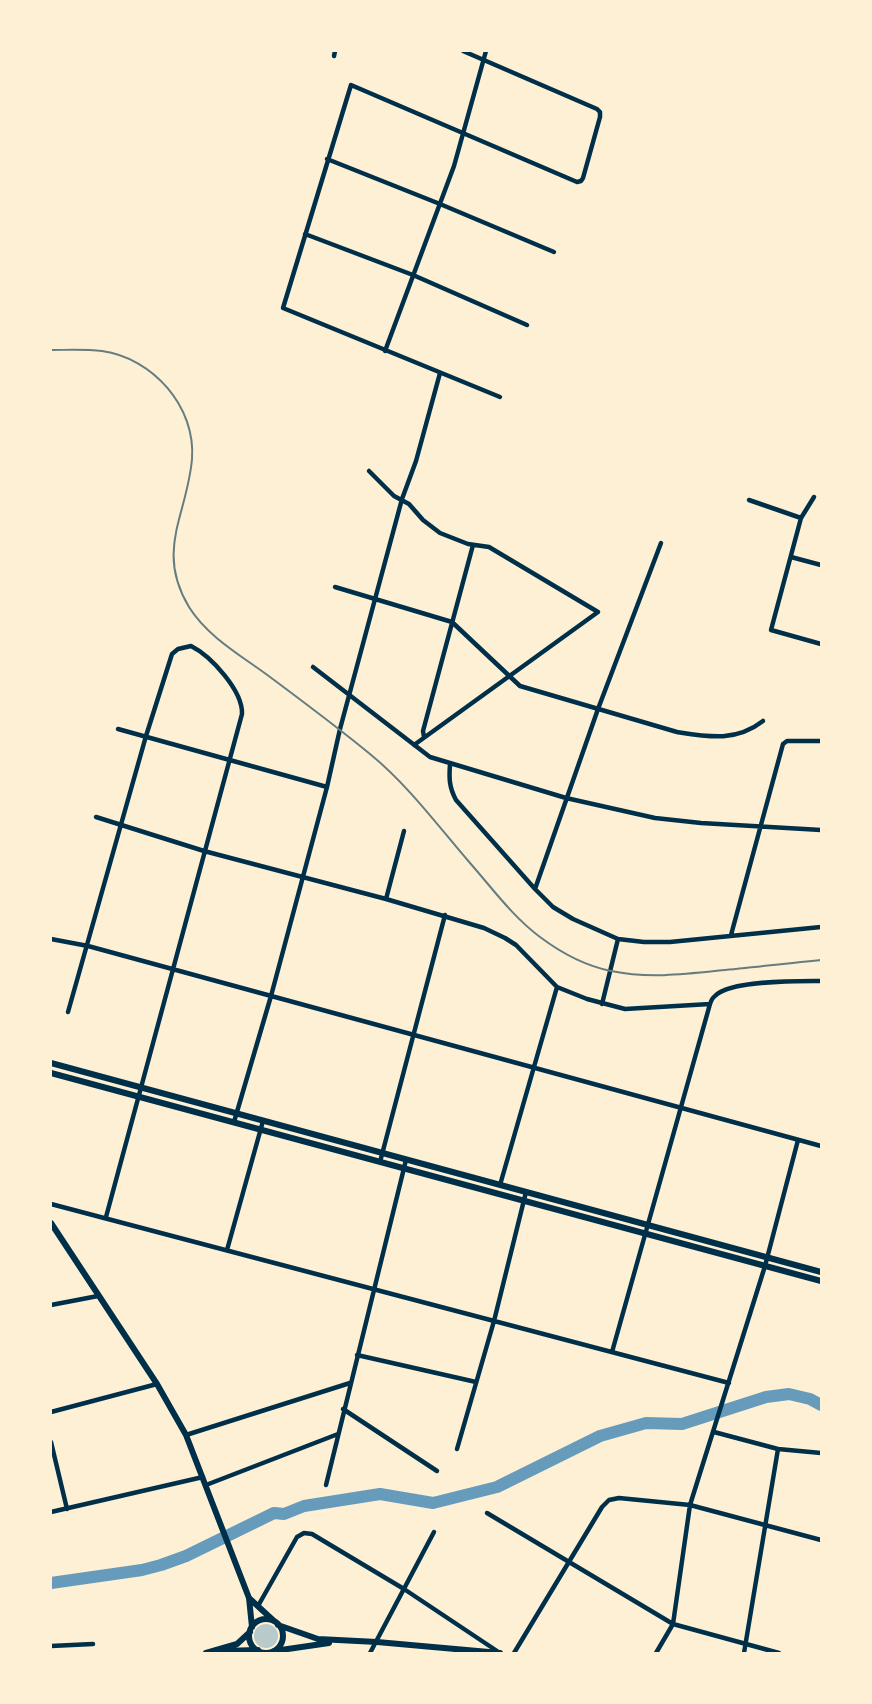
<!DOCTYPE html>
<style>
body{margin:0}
#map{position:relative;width:872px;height:1704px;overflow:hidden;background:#fdf0d5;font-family:"PT Serif",serif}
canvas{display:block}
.frame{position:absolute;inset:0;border:52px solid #fdf0d5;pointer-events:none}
</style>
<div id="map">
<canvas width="872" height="1704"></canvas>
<div class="frame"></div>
</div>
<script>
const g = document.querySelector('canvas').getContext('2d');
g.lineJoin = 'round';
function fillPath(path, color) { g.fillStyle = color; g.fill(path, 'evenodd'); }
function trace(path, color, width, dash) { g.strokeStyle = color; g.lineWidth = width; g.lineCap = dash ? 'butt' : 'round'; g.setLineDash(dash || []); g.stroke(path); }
fillPath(new Path2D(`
 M254 1636a12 12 0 1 1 24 0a12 12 0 1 1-24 0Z`), '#b9caca');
trace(new Path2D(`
 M51,1583L142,1570L161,1565L186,1556L274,1513L284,1514L304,1506L380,1494L433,1503L497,1487L600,1436L646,1423L682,1424L766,1397L789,1394L810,1399L821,1405`), '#669bbc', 12);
trace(new Path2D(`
 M463,51L597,109L600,112V117L583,178L581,181L577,182L351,85L283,308L500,397
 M334,56L335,51
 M327,159L440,204L554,252
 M305,234L413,275L527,325
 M385,351L454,166L486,51
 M369,471L394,496L409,504L423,520L440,533L468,544L489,547L598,612L414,745
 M814,497L801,518L771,630L821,644
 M749,500L801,518
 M791,557L821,565
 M335,587L452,622L520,686L677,732C709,737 736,742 763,721
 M313,667L430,757L566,798L655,818L701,823L821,830
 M118,729L327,787
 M424,737L423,731L473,545
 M450,764C449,778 449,787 456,800L535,889L553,907L573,919L618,939L644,942H670L821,927
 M96,817L204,851L386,899L484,928L505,938L516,945L557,987L587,999L625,1009L710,1004C711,1001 712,998 715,996C730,980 799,981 821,981
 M535,889L598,709L661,543
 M386,899L404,831
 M731,935L783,744L787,741H821
 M51,939L88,946L821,1146
 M602,1004L618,939
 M68,1012L146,736L172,654L178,649L191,646C211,656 243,691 242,714L106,1217
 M234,1122L271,996L327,787L340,729L402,499L416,461L440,373
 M380,1162L445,915
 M500,1185L557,987
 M51,1204L729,1383
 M227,1250L263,1121
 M51,1305L98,1296
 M612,1352L710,1004
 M357,1355L476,1382
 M343,1409L437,1471
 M51,1412L157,1384
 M714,1432L778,1449L821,1453
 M186,1435L350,1383
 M51,1442L67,1509
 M457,1449L494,1321L526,1192
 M206,1485L338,1434
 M326,1485L406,1160
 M51,1512L203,1477
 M487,1513L673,1624L779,1653
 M258,1606L297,1537L304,1533L312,1534L404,1589L497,1651
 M51,1646L93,1644
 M370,1653L434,1532
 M514,1653L602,1507L609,1500L619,1498L690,1505L821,1540
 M656,1653L673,1624L690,1505L765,1266L798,1140
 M744,1653L778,1449`), '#003049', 4.5);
trace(new Path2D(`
 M51,1063L821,1272
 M51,1073L821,1281
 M51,1223L157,1384L186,1435L249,1598L252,1627
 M249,1598L274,1621
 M249 1636a17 17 0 1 1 34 0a17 17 0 1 1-34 0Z
 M278,1625L318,1639L377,1642L500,1653
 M221,1651L258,1650
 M274,1651L329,1643
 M206,1653L237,1644L250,1632`), '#003049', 6);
trace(new Path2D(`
 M51,350C68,350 85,349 102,351C153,358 196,407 192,459C187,516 155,550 189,607C207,636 240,655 266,674C301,700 336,726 370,754C408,785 438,826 470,863C492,888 513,917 540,937C560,952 586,966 611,971C649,979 687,974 725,970C757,967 789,963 821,960`), '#657d81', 2);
</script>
